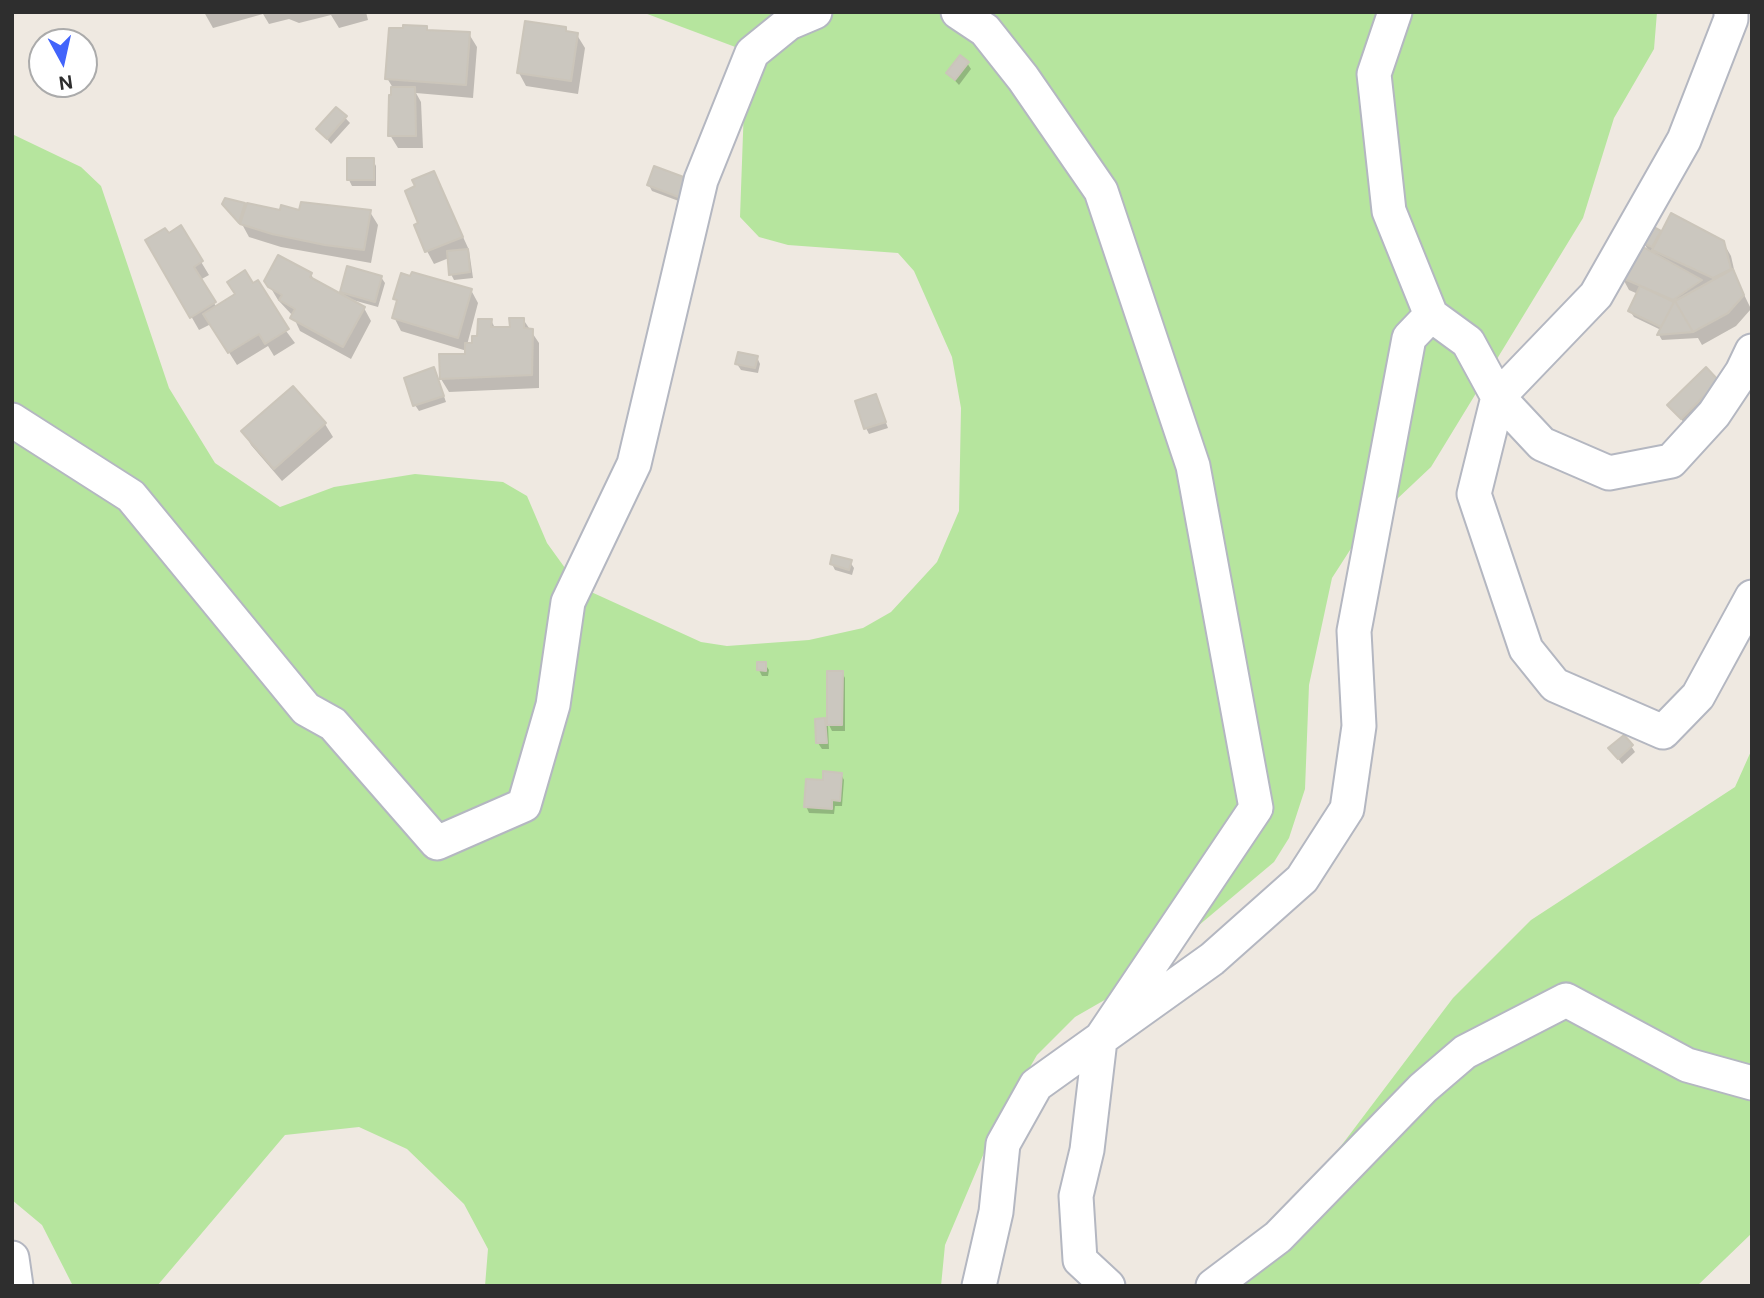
<!DOCTYPE html>
<style>
body{margin:0}
#map{position:relative;width:1764px;height:1298px;overflow:hidden;background:#efe9e1;font-family:"DM Sans",sans-serif}
canvas{display:block}
.frame{position:absolute;inset:0;border:14px solid #2e2e2e;pointer-events:none}
.north{position:absolute;left:28px;top:28px;width:70px;height:70px;box-sizing:border-box;background:#fff;border:2px solid #ababab;border-radius:50%;rotate:172deg;font-size:19px;font-weight:700;line-height:28px;text-align:center;color:#2e2e2e}
.north::after{content:'';display:block;margin:auto;width:24px;height:32px;background:#4264fb;clip-path:polygon(50% 0,100% 100%,50% 72%,0 100%)}
</style>
<div id="map">
<canvas width="1764" height="1298"></canvas>
<div class="frame"></div>
<div class="north">N</div>
</div>
<script>
const g = document.querySelector('canvas').getContext('2d');
g.lineJoin = 'round';
function fillPath(path, color) { g.fillStyle = color; g.fill(path, 'evenodd'); }
function trace(path, color, width, dash) { g.strokeStyle = color; g.lineWidth = width; g.lineCap = dash ? 'butt' : 'round'; g.setLineDash(dash || []); g.stroke(path); }
fillPath(new Path2D(`
 M642,12H1657L1654,49L1614,118L1583,218L1431,467L1361,533L1332,578L1309,685L1305,789L1289,838L1274,862L1122,990L1075,1017L1037,1055L995,1127L945,1245L941,1286H485L488,1249L464,1204L407,1149L359,1127L285,1135L157,1286H73L42,1225L12,1200V134L81,167L101,186L169,388L215,463L280,507L334,487L415,474L503,482L527,496L547,543L578,586L701,642L727,646L809,640L863,628L891,612L937,562L959,511L961,408L952,357L914,271L898,253L788,245L759,237L740,217L746,51Z
 M1752,749V1233L1697,1286H1235L1453,998L1531,920L1735,787Z`), '#b6e59e');
fillPath(new Path2D(`
 M204,12H366L368,20L339,28L331,15L299,23L289,19L269,24L263,14L213,28Z
 M565,29L568,33L577,35L585,48L578,94L526,86L519,73Z
 M405,30L469,34L477,47L473,98L416,93L421,102L423,148H398L390,135L393,88L387,78Z
 M967,63L971,69L959,85L948,73Z
 M337,109L350,123L331,144L318,129Z
 M373,160L376,166V186H352L349,180Z
 M434,173L469,250L473,278L454,280L451,274L449,258L434,264L427,251L421,224Z
 M687,180L684,203L652,191L649,185Z
 M244,204L247,209L281,213L370,212L378,225L371,263L281,247L249,237L243,226L228,210Z
 M180,227L209,275L200,280L217,308L252,285L295,343L274,356L268,346L237,365L211,324L199,330L148,241L168,235Z
 M1659,232L1661,235L1723,242L1731,256L1736,278L1751,309L1736,326L1702,345L1698,338L1662,340L1659,335L1661,330L1634,317L1630,311L1638,294L1629,290L1622,277L1650,253L1643,242Z
 M311,274L315,282L346,299L342,291L381,277L385,283L378,307L349,299L364,308L371,321L351,359L300,331L293,316L278,300L266,280Z
 M471,290L478,303L467,345H474L491,320L495,328H512L523,319L539,343V388L449,392L441,379V356L467,355V351L401,331L394,317L398,304L395,299Z
 M757,357L760,364L758,373L741,370L737,364Z
 M1706,369L1721,388L1685,424L1669,405Z
 M437,376L446,402L419,411L415,405Z
 M293,388L325,424L333,437L282,481L251,445L244,432Z
 M878,402L888,428L869,434L866,428Z
 M850,562L854,568L852,575L835,570L832,564Z
 M765,664L769,670L768,676H762L759,670Z
 M842,672L845,678V731H832L829,725Z
 M824,719L828,725L829,749H822L818,743Z
 M1631,746L1635,752L1622,764L1611,749Z
 M841,774L844,780L842,806H835L834,814L809,813L806,806L825,782Z`), '#0003');
const building = new Path2D(`
 M525,21L566,27V31L578,33L571,81L517,73Z
 M403,25L427,26V30L470,32L466,85L385,79L389,28H403Z
 M960,55L969,62L955,80L946,73Z
 M391,87H415L416,136H388L389,95H391Z
 M336,107L347,116L327,139L316,129Z
 M347,158H374V180H347Z
 M654,166L689,179L681,198L647,185Z
 M434,171L463,237L425,252L414,225L418,223L405,191L415,186L412,180Z
 M225,198L245,203L239,223L222,204Z
 M301,202L371,210L364,250L325,245L272,234L240,224L247,203L280,210L281,205L299,210Z
 M1671,213L1724,241L1731,269L1713,278L1652,250Z
 M181,225L203,261L194,267L216,302L190,318L145,240L165,228L169,233Z
 M1650,225L1661,231L1652,247L1641,242Z
 M1636,243L1702,280L1673,300L1620,277Z
 M468,249L470,272L449,275L447,251Z
 M278,255L312,273L310,277L365,307L343,347L290,318L295,309L279,300L282,295L268,287L264,281Z
 M347,266L382,276L375,302L340,292Z
 M1733,269L1744,295L1728,313L1693,332L1675,301Z
 M245,270L253,283L258,280L289,329L265,344L259,334L228,353L203,314L235,294L227,282Z
 M412,272L472,289L458,338L392,318L397,300L393,299L401,273L410,276Z
 M1640,286L1674,302L1661,327L1628,311Z
 M1675,301L1693,332L1657,335L1674,302Z
 M509,318H524V328L533,329L532,375L440,379L439,354H465V343H472V336H477L478,319H492L491,327H510Z
 M738,352L758,356L755,368L735,364Z
 M434,367L444,396L413,406L404,378Z
 M1706,367L1719,381L1681,419L1667,405Z
 M293,386L326,423L274,469L241,431Z
 M876,394L886,422L864,429L855,401Z
 M832,555L852,560L849,570L830,564Z
 M757,662H766V671L757,670Z
 M827,671H843L842,725H827Z
 M825,718L827,743H816L815,719Z
 M1624,735L1633,745L1618,759L1608,748Z
 M823,771L842,773L840,801L832,800V809L804,807L806,779L823,780Z`);
fillPath(building, '#cbc7bf');
trace(building, '#cbc5ba', 2);
const street = new Path2D(`
 M958,12L985,30L1023,78L1101,191L1193,466L1256,808L1100,1040L1087,1150L1076,1196L1080,1260L1108,1286
 M1395,12L1374,74L1389,211L1431,315L1468,342L1498,397L1542,444L1609,473L1671,461L1714,414L1742,372L1752,351
 M1731,12V19L1684,140L1596,295L1498,397L1474,494L1526,649L1555,685L1663,732L1698,696L1752,597
 M12,420L131,496L306,709L333,724L437,843L524,805L553,705L568,602L634,464L701,180L752,53L789,23L815,12
 M12,1258L16,1286
 M979,1286L996,1212L1003,1144L1036,1085L1212,959L1302,879L1347,809L1359,726L1354,631L1409,338L1431,315
 M1213,1286L1278,1237L1423,1088L1465,1052L1566,1000L1687,1065L1752,1083`);
trace(street, '#b4b7c1', 37);
trace(street, '#fff', 33);
</script>
